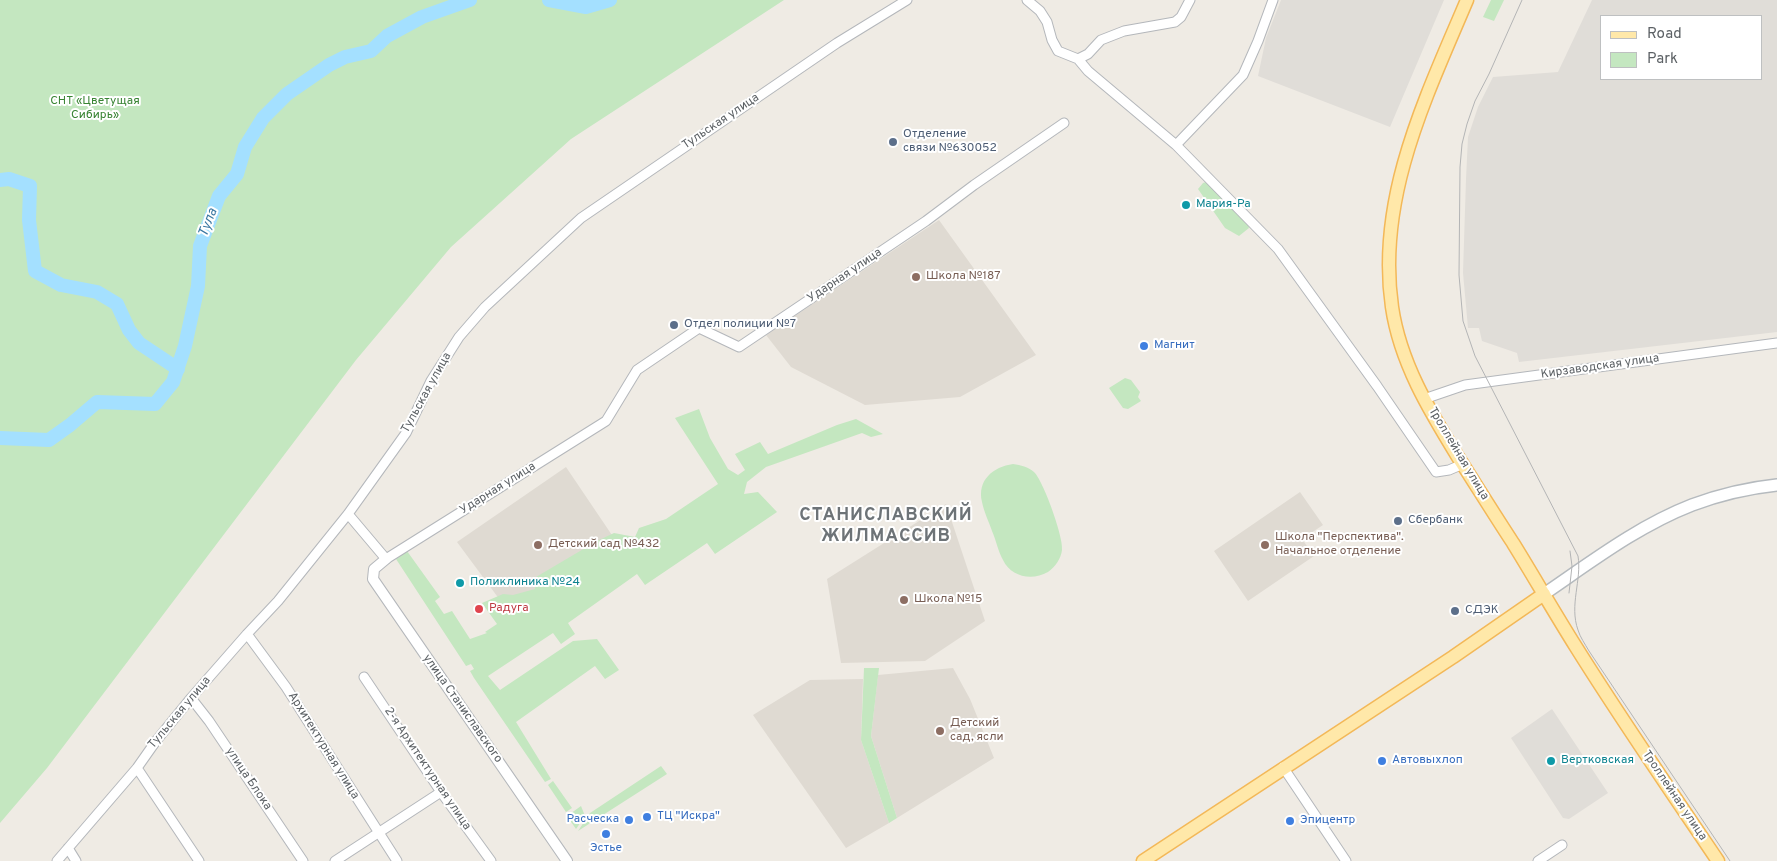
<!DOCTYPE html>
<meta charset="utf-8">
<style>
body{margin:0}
#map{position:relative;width:1777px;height:861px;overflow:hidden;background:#efebe4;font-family:Overpass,sans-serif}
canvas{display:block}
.legend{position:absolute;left:1600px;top:15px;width:162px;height:65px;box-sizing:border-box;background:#fff;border:1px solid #bec0c1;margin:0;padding:6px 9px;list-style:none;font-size:15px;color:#5c6165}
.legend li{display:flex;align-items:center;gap:10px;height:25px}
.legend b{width:25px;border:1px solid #bec0c1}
</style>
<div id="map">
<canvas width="1777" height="861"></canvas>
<ul class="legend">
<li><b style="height:6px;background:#ffe8a9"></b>Road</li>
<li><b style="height:14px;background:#c4e7c0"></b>Park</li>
</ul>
</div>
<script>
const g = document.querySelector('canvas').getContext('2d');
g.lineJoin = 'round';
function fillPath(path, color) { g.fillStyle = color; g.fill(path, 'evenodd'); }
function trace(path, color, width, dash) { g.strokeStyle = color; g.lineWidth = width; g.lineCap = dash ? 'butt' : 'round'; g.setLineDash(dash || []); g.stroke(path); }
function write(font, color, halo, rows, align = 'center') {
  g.font = font + ' Overpass,sans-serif'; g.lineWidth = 4; g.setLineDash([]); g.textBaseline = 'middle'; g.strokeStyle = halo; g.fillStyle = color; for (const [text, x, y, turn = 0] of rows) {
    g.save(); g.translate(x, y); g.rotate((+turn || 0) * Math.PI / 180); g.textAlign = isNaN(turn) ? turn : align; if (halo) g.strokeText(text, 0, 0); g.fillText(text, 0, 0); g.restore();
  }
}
fillPath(new Path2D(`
 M1281,0H1444L1390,127L1258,76L1266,38Z
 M1592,0H1777V332L1519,362L1517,353L1482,341L1479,328H1468L1463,273L1466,179L1468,137L1478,107L1493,77L1558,72ZM1601,16H1761V79H1601Z
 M1552,709L1608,793L1569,819L1563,818L1511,738Z`), '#e0ddd8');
fillPath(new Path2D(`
 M939,220L1036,355L960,397L865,405L791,367L766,335Z
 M566,467L620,547L514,619L457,542Z
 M1300,492L1323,525L1302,539L1314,556L1248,601L1214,551Z
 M946,504L985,621L925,661L841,663L827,579Z
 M953,668L970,699L994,758L897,818L871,736L878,675Z
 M863,679L861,740L889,823L846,848L753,715L810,680Z`), '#dfdad2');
fillPath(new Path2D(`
 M0,0H784L571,139L451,247L356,360L47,768L0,823Z
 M1491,0H1504L1494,21L1483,17Z
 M1206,182L1248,225L1249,228L1239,236L1225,228L1198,189L1203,183Z
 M1125,378L1131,380L1140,392L1138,397L1141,401L1128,409L1123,408L1109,388Z
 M699,409L710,438L728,469L738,475L745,470L735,454L760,442L768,454L837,425L856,419L883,434L871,437L862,433L766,467L747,482L744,494L758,492L777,512L715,554L707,543L645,585L637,574L568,623L575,634L561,644L553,633L488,676L500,690L573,641L597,639L619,670L605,679L595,666L516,722L551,779L545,782L474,678L470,671L474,669L471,664L466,666L396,559L407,551L440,597L435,601L444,614L452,611L470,639L487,633L485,632L497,624L482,603L503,594L513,595L535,589L536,577L597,541L614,533L635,537L639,528L666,519L718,484L675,418Z
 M1013,464C1021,465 1028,467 1034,472C1043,480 1064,538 1062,550C1061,559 1055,567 1048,572C1032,581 1011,577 1003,560C998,551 996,540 992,531C989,522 984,512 982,502C977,480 993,467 1013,464Z
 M864,668H879L871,736L897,818L889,823L861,740Z
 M661,766L667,774L578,831L590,813Z
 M553,781L572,808L566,812L548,785Z
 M581,806L585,816L576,829L567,816Z`), '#c4e7c0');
trace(new Path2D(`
 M549,0L586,7L610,0
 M0,180L9,179L30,186L29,220L35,271L61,285L97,292L117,304L129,330L139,343L178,369
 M0,438L49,440L70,425L97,402L155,404L173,382L185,346L198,286L200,246L219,196L237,174L245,147L263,118L287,94L329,65L345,57L371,51L387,36L422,17L470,0`), '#a4e0ff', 14);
const minor = new Path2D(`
 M1027,0L1040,11L1047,22L1052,40L1058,51L1078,59L1088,71L1176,145L1278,249L1377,386L1436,472L1449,470L1463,464
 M1078,59L1088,54L1101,40L1124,31L1175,22L1181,17L1190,0
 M1176,145L1243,75L1258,41L1273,0
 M1424,399L1465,385L1777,343
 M348,514L386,559L606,421L637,370L699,328L739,347L926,221L974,185L1064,123
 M247,634L286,687L397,861
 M364,677L441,792L491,861
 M191,698L209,721L303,861
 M1283,767L1346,861
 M137,768L199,861
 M68,848L76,861
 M57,861L137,768L156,741L191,698L247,634L278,601L348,514L406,433L431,381L459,337L485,307L581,218L837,43L907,0
 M335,861L441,792
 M1538,861L1562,845`);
const tertiary = new Path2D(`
 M386,559L374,569L373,579L567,861`);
const secondary = new Path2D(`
 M1544,594C1591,562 1638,526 1692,505C1719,495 1748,488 1777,485`);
const primary = new Path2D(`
 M1467,0C1426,97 1376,198 1392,307C1400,362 1429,410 1458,457C1476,485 1494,514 1513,543C1534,577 1554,612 1576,647C1621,719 1670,790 1718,861
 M1143,861L1453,657L1544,594`);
trace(minor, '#b4b7bb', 11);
trace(tertiary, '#b4b7bb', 12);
trace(secondary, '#b5babe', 14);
trace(primary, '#f3b858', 15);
trace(minor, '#fff', 9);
trace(tertiary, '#fff', 10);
trace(secondary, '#fff', 11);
trace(primary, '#ffe8a9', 12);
trace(new Path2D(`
 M1522,0L1489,74L1475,101L1467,124L1462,144L1460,167L1459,275L1463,321L1475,356L1578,556C1582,580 1569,605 1578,630C1580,637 1585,644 1589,651L1730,861
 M1569,593L1572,566L1570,551`), '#b3b4b5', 1);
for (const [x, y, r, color] of [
 [893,142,5,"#5c6f8a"],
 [1186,205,5,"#0f9aa8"],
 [916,277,5,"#8d6e63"],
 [674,325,5,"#5c6f8a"],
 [1144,346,5,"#3f7fe0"],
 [1398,521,5,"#5c6f8a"],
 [538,545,5,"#8d6e63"],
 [1265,545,5,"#8d6e63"],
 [460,583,5,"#0f9aa8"],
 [904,600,5,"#8d6e63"],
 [479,609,5,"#e0444e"],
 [1455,611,5,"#5c6f8a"],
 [940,731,5,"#8d6e63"],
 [1382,761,5,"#3f7fe0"],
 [1551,761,5,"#0f9aa8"],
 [647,817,5,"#3f7fe0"],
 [629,820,5,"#3f7fe0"],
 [1290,821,5,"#3f7fe0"],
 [606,834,5,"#3f7fe0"]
]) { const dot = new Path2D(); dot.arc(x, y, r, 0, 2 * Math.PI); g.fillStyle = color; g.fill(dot); trace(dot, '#fff', 2); }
write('12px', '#388433', '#fff', [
 ["СНТ «Цветущая",95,102],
 ["Сибирь»",95,116]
]);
write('12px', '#5c6165', '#fff', [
 ["Тульская улица",721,122,-34],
 ["Ударная улица",845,276,-34],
 ["Кирзаводская улица",1600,367,-8],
 ["Тульская улица",427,393,-61],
 ["Троллейная улица",1458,454,59],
 ["Ударная улица",498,489,-32],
 ["улица Станиславского",462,709,55],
 ["Тульская улица",180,713,-50],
 ["Архитектурная улица",323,746,58],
 ["2-я Архитектурная улица",427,769,56],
 ["улица Блока",248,779,56],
 ["Троллейная улица",1674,796,56]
]);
write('12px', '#4e5e75', '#fff', [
 ["Отделение",903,135],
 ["связи №630052",903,149],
 ["Отдел полиции №7",684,325],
 ["Сбербанк",1408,521],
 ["СДЭК",1465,611]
], 'left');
write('12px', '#0d838f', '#fff', [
 ["Мария-Ра",1196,205],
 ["Поликлиника №24",470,583],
 ["Вертковская",1561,761]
], 'left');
write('12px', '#785e54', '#fff', [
 ["Школа №187",926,277],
 ["Школа \"Перспектива\".",1275,538],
 ["Начальное отделение",1275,552],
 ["Детский сад №432",548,545],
 ["Школа №15",914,600],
 ["Детский",950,724],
 ["сад, ясли",950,738]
], 'left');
write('12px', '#366cbe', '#fff', [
 ["Магнит",1154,346],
 ["Автовыхлоп",1392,761],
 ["ТЦ \"Искра\"",657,817],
 ["Расческа",619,820,"right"],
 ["Эпицентр",1300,821],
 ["Эстье",606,849,"center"]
], 'left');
write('12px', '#be3a42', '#fff', [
 ["Радуга",489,609]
], 'left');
write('italic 14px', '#3a77a1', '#fff', [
 ["Тула",209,223,-69]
]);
g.letterSpacing = '1px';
write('bold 18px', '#6d7377', '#fff', [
 ["СТАНИСЛАВСКИЙ",886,516],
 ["ЖИЛМАССИВ",886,537]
]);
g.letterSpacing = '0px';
</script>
